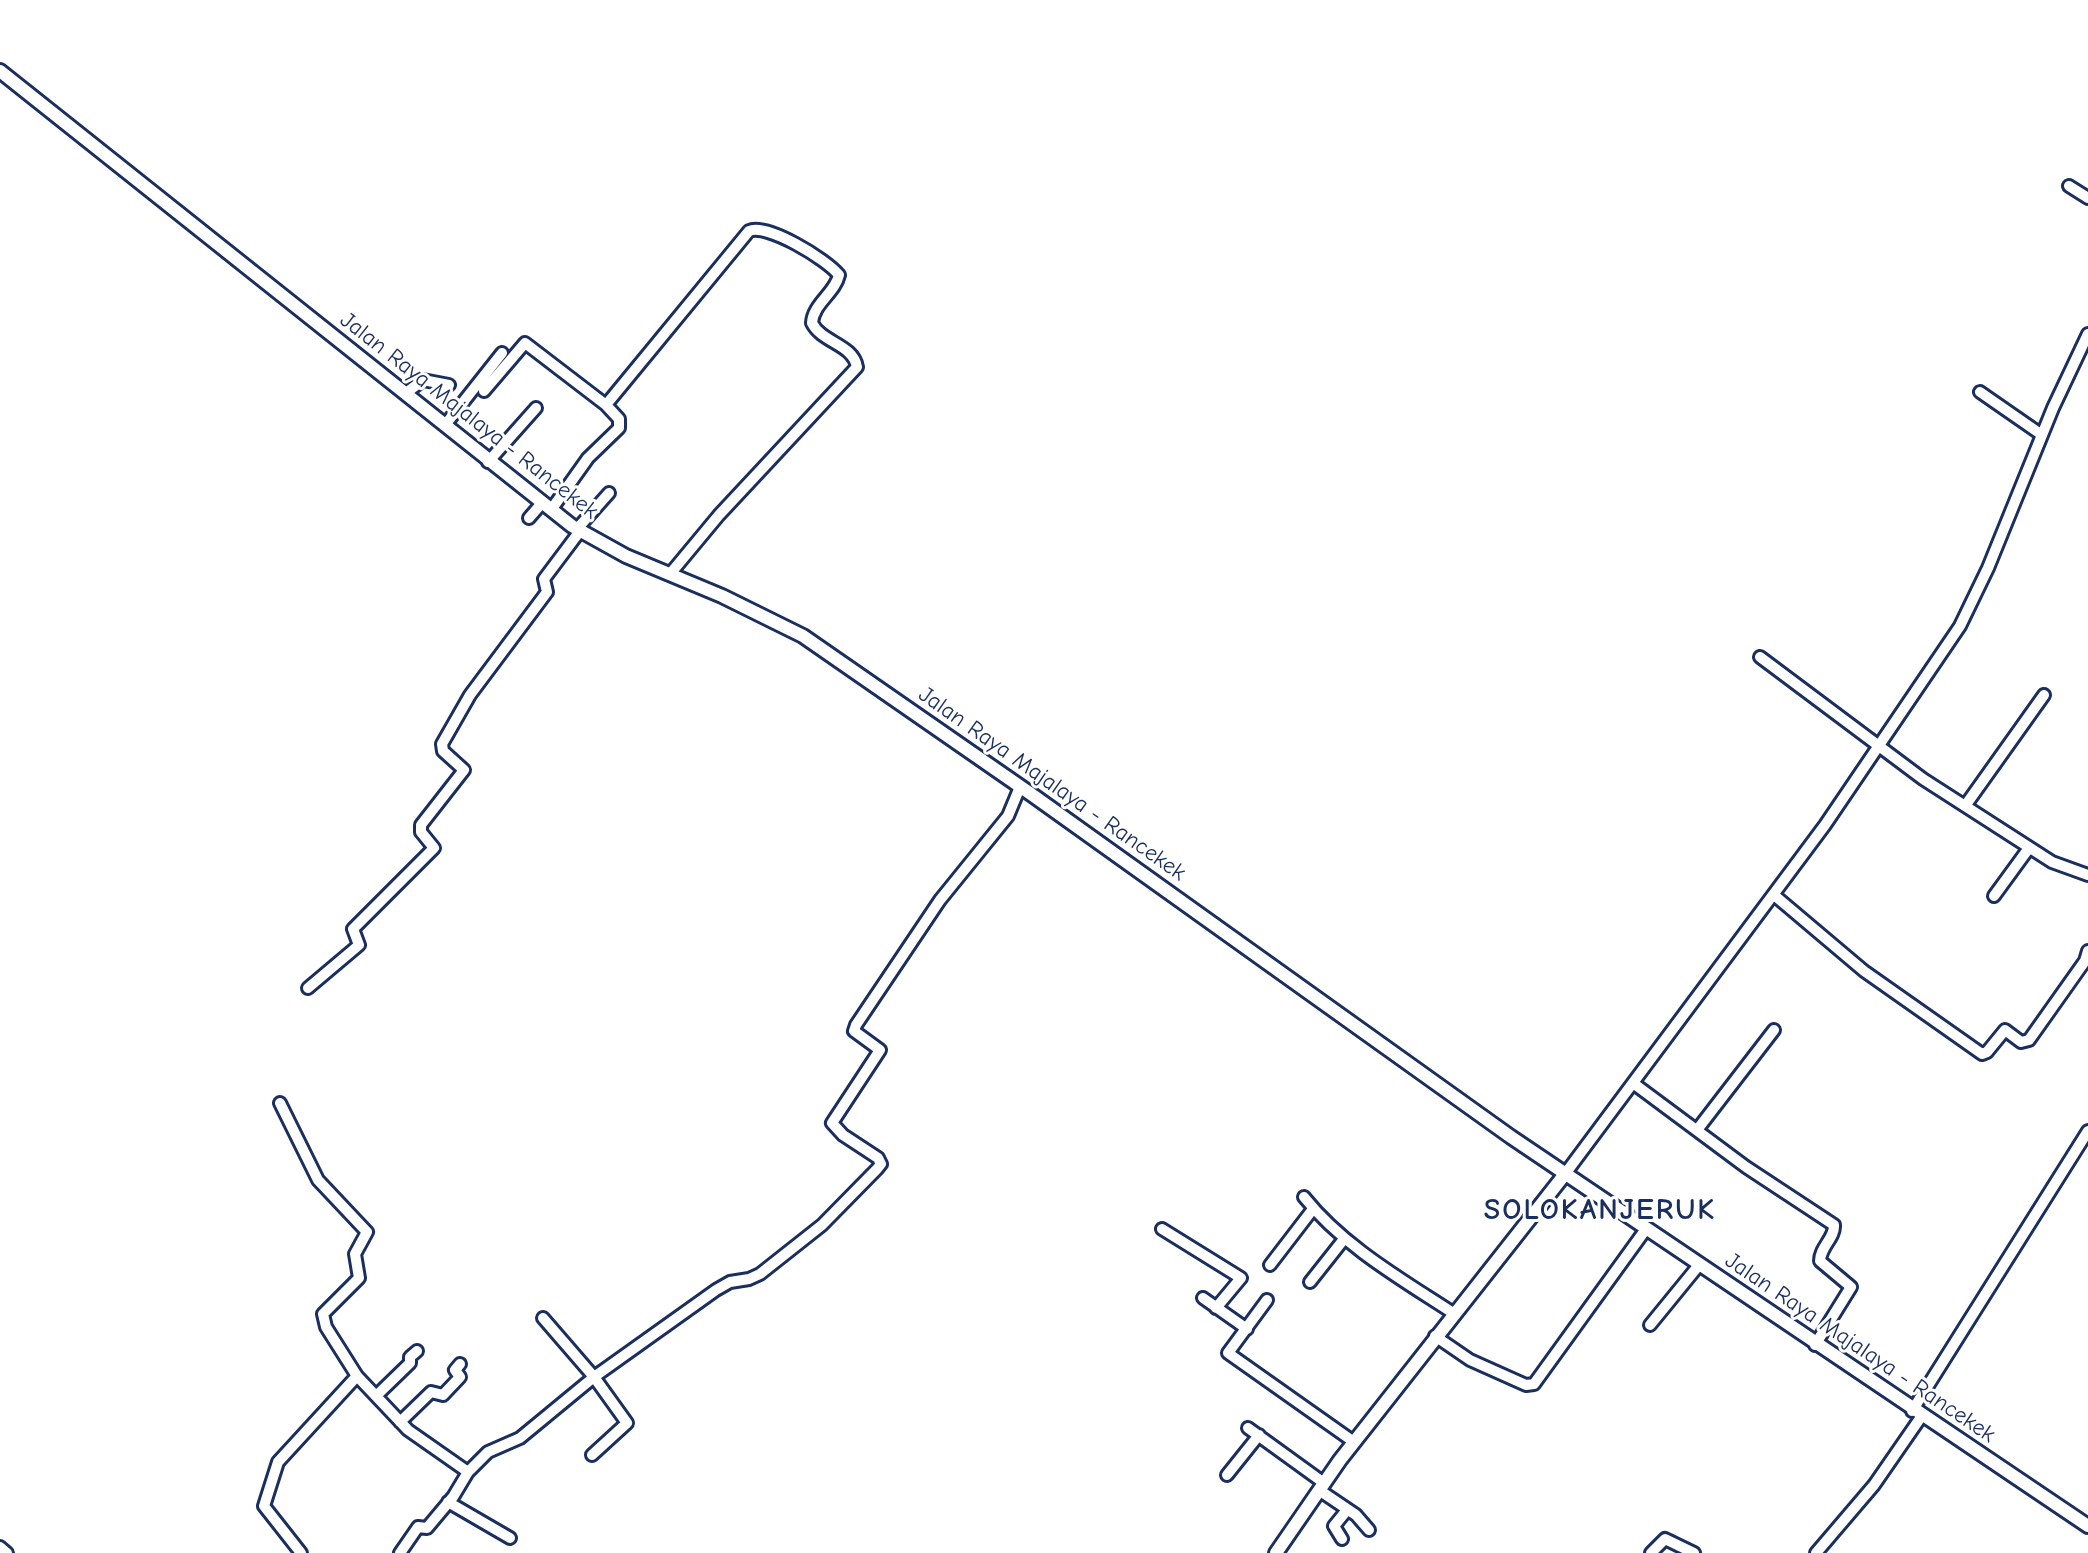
<!DOCTYPE html>
<style>
body{margin:0}
canvas{display:block;background:#fff}
</style>
<canvas width="2088" height="1553"></canvas>
<script>
const g = document.querySelector('canvas').getContext('2d');
g.lineJoin = 'round';
function trace(path, color, width, dash) { g.strokeStyle = color; g.lineWidth = width; g.lineCap = dash ? 'butt' : 'round'; g.setLineDash(dash || []); g.stroke(path); }
function write(font, color, halo, rows, align = 'center') {
  g.font = font + ' "Comic Neue",sans-serif'; g.lineWidth = 6; g.setLineDash([]); g.textBaseline = 'middle'; g.strokeStyle = halo; g.fillStyle = color; for (const [text, x, y, turn = 0] of rows) {
    g.save(); g.translate(x, y); g.rotate((+turn || 0) * Math.PI / 180); g.textAlign = isNaN(turn) ? turn : align; if (halo) g.strokeText(text, 0, 0); g.fillText(text, 0, 0); g.restore();
  }
}
const minor = new Path2D(`
 M2069,186L2088,198
 M484,391L525,343L606,405
 M1980,392L2042,435
 M406,393L423,380L449,385
 M445,425L502,353
 M488,462L536,408
 M551,510L588,458L619,428V419L606,405L610,400L749,231C767,223 826,259 839,275C835,293 813,304 812,323C822,343 853,344 857,367L719,515L670,574
 M529,518L542,503
 M577,529L609,493
 M1760,657L1923,779L2052,862L2088,875
 M1965,806L2044,695
 M1774,895L1864,971L1982,1054L1987,1052L2005,1030L2021,1042L2029,1040L2085,961L2088,951
 M1994,896L2029,848
 M308,988L359,945L353,929L434,848L421,832V825L464,770L443,751L442,744L470,695L547,592L544,579L580,531
 M1633,1083L1746,1167L1834,1225C1835,1238 1820,1247 1820,1261L1851,1287L1815,1345
 M280,1103L318,1180L367,1232L355,1254L359,1278L323,1314L326,1327L357,1376L278,1462L264,1506L301,1553
 M1697,1130L1774,1030
 M1565,1174L1825,825L1960,626L1988,568L2053,408L2088,334
 M1304,1197C1343,1246 1401,1279 1453,1313
 M1162,1229L1241,1278L1216,1308
 M1270,1265L1313,1209
 M1310,1282L1344,1239
 M1203,1298L1247,1329
 M1267,1300L1228,1353L1354,1442
 M543,1318L594,1377L627,1423L592,1455
 M1650,1325L1699,1265
 M1435,1336L1470,1360L1526,1385L1534,1384L1646,1229
 M357,1376L408,1430L468,1472
 M376,1396L410,1363V1357L417,1351
 M1912,1411L2088,1131
 M400,1422L431,1392L443,1395L460,1377L455,1370L460,1364
 M1248,1428L1324,1483
 M1227,1475L1259,1435
 M1319,1490L1356,1515L1369,1530
 M448,1502L510,1538
 M1342,1539L1334,1526L1347,1510
 M0,1547L7,1553
 M400,1553L418,1527L427,1528L453,1497L468,1472L488,1452L520,1438L594,1377L716,1290L730,1282L749,1279L760,1274L822,1225L877,1169L881,1164L878,1158L843,1135L832,1123L880,1050L854,1031L856,1025L940,900L1008,816L1020,787
 M1651,1553L1665,1539L1694,1553
 M1816,1553L1874,1485L1921,1417`);
const major = new Path2D(`
 M0,71L572,526L626,556L722,596L803,636L1031,794L1511,1137L2088,1526
 M1276,1553L1340,1460L1565,1174`);
trace(minor, '#1b2f5e', 16);
trace(major, '#1b2f5e', 18);
trace(minor, '#fff', 10);
trace(major, '#fff', 12);
write('23px', '#1b2f5e', '#fff', [
 ["Jalan Raya Majalaya - Rancekek",469,416,38],
 ["Jalan Raya Majalaya - Rancekek",1052,784,35],
 ["Jalan Raya Majalaya - Rancekek",1860,1348,34]
]);
g.letterSpacing = '2px';
write('bold 30px', '#1b2f5e', '#fff', [
 ["SOLOKANJERUK",1600,1211]
]);
g.letterSpacing = '0px';
</script>
